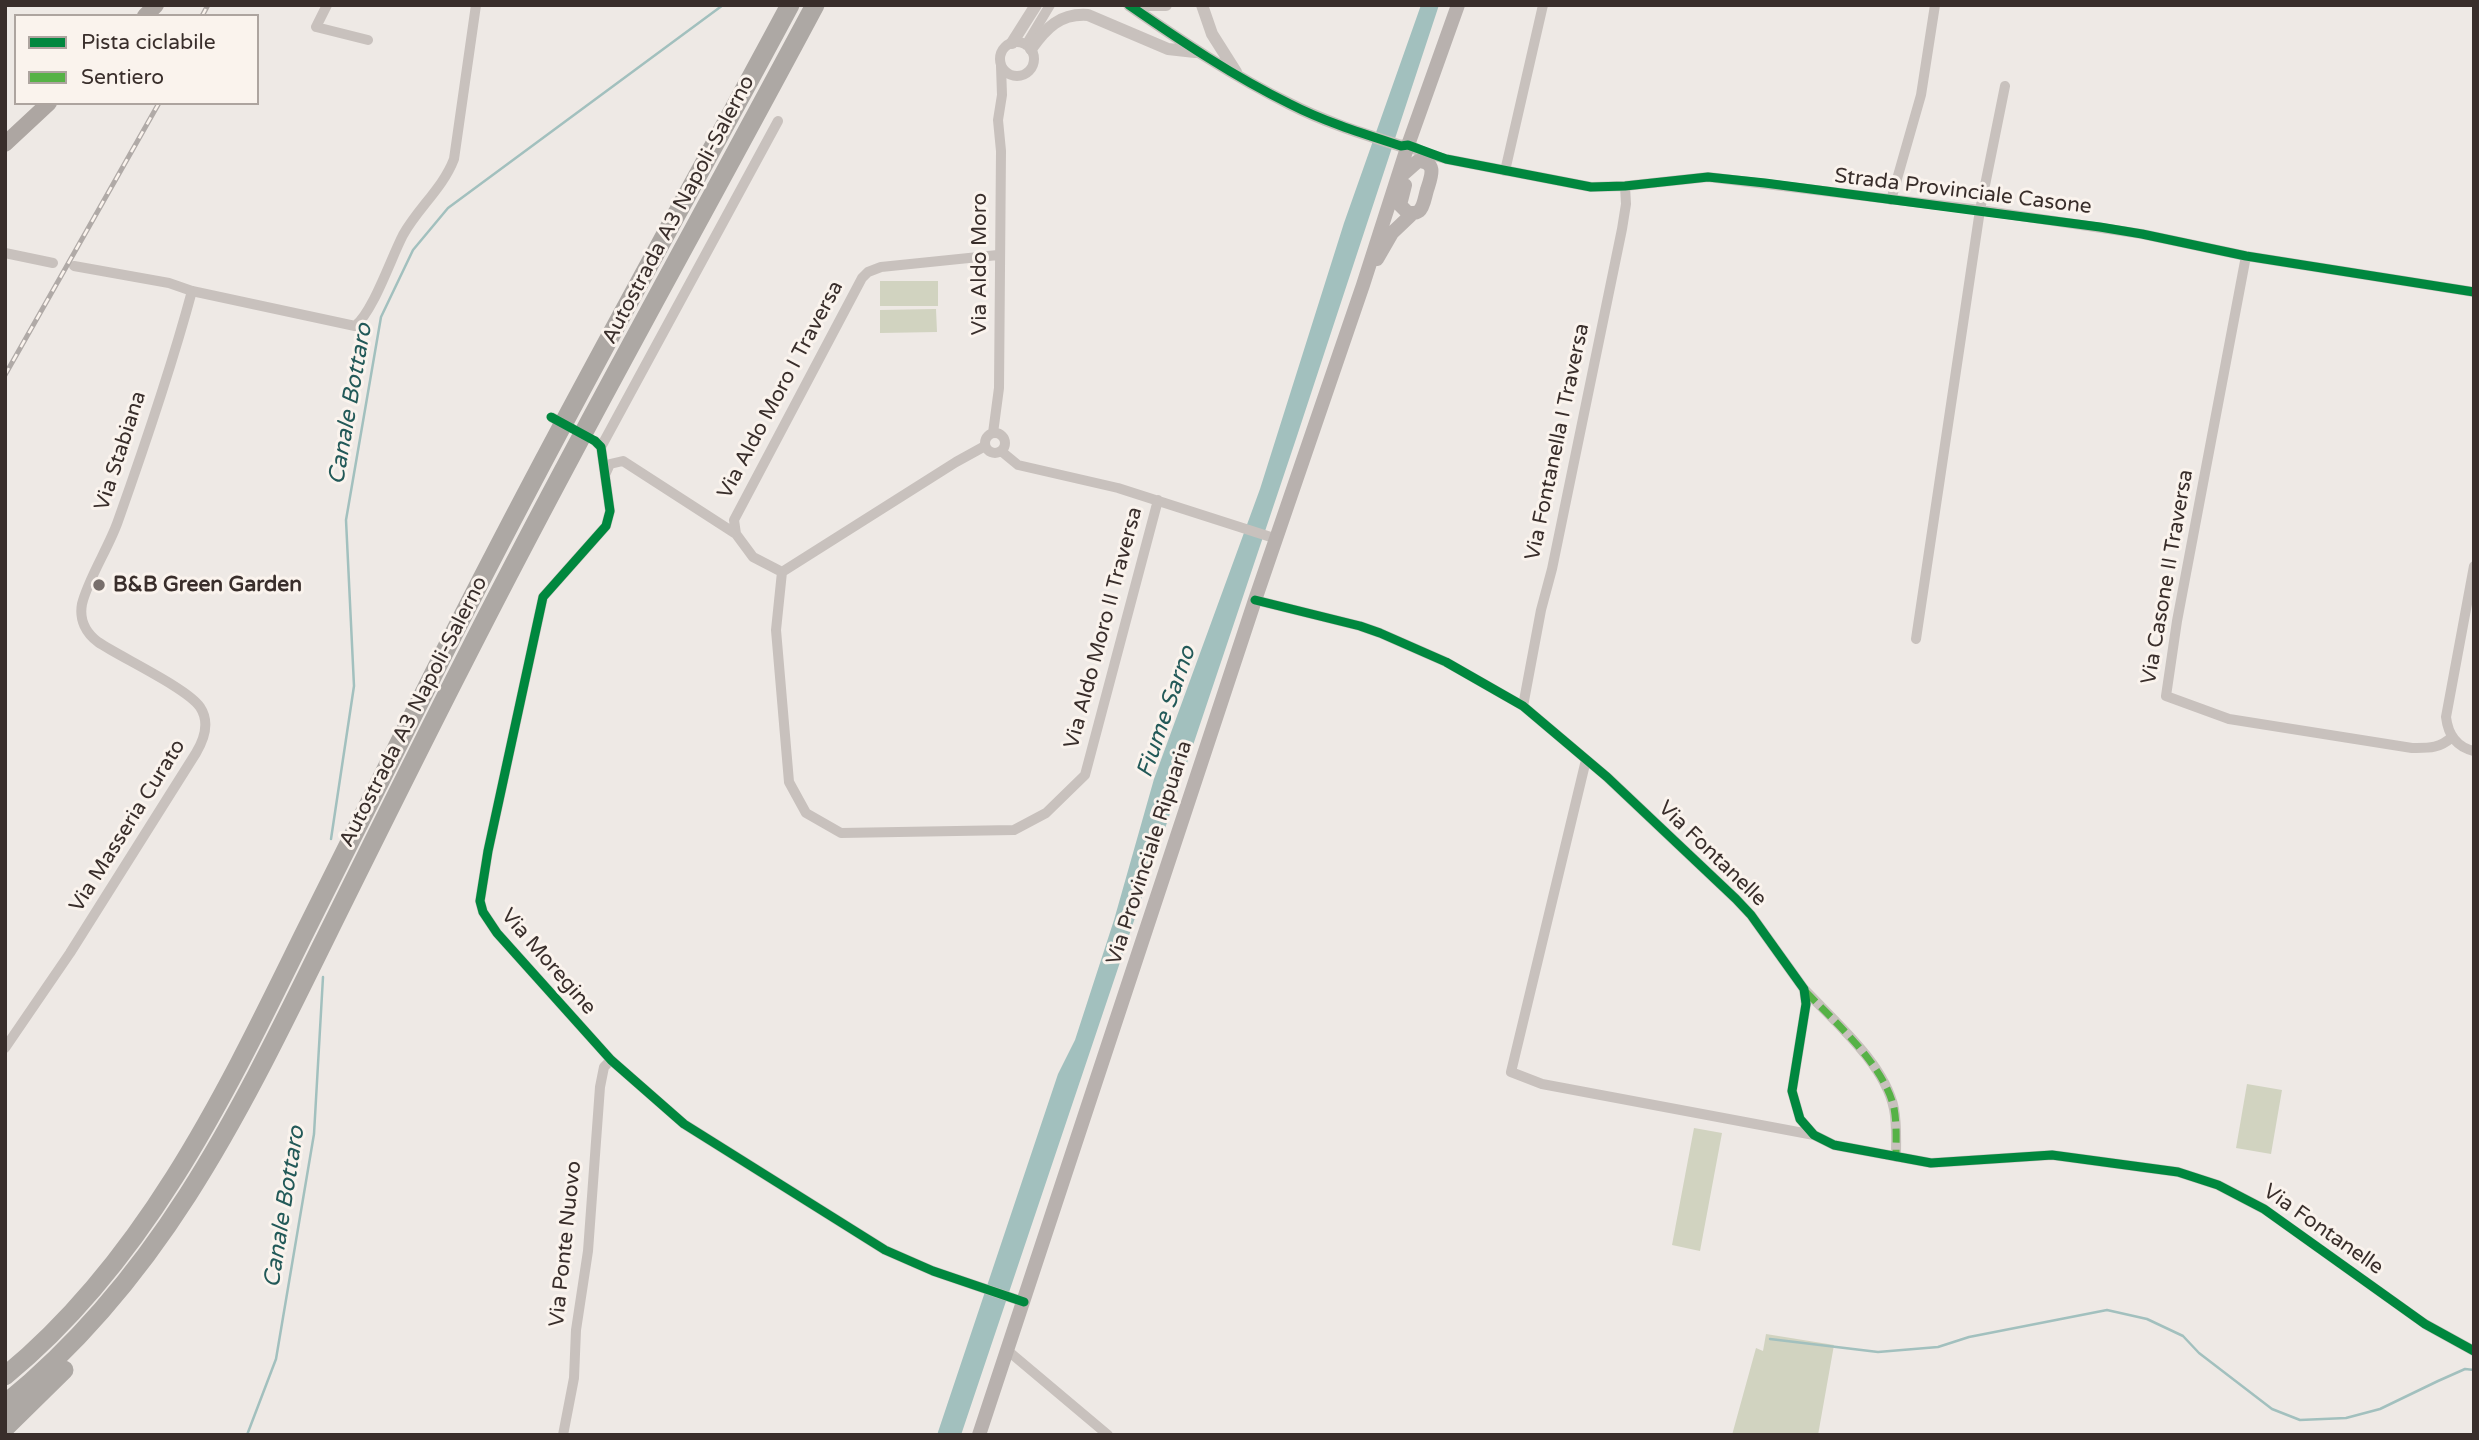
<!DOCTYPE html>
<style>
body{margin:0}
#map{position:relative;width:2479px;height:1440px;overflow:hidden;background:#eee9e5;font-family:"Varela Round",sans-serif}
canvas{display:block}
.frame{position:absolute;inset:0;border:7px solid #392e2b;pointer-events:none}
.legend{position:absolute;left:14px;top:14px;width:245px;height:91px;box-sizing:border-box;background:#faf3ed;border:2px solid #ada49f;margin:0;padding:9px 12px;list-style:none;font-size:21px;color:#392e2b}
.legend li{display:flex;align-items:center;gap:14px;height:35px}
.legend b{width:35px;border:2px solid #ada49f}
</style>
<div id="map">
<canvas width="2479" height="1440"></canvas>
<div class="frame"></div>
<ul class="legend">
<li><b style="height:9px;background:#00873e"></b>Pista ciclabile</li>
<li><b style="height:9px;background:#56b246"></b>Sentiero</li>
</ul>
</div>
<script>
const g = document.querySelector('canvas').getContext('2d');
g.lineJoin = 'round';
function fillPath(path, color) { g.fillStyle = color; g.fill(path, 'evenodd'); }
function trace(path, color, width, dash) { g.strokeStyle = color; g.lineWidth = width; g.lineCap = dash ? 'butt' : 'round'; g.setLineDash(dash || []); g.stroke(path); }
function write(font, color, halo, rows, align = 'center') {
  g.font = font + ' "Varela Round",sans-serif'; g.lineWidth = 6; g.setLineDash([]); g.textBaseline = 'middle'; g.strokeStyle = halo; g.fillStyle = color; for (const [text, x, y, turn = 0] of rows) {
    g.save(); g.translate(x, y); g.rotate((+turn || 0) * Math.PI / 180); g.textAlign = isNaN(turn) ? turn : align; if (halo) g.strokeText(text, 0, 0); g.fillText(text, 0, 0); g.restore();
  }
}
fillPath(new Path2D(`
 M880,281H938V306H880Z
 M936,309L937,332L880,333V310Z
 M2247,1084L2282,1090L2271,1154L2236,1148Z
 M1694,1128L1722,1133L1700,1251L1672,1245Z
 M1766,1334L1834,1345L1818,1435H1732L1756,1348L1763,1351Z`), '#d1d3c0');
fillPath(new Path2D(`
 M1421,5H1439L1296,439L961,1435H937L1058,1074L1075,1040L1114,920L1154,779L1260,489L1344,223Z`), '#a2c0be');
trace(new Path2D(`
 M331,839L354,686L346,520L381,317L413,250L448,208L723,5
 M1770,1339L1878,1352L1938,1347L1969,1337L2107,1310L2147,1319L2183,1336L2199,1353L2272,1409L2300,1420L2346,1418L2380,1409L2438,1381L2465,1369L2474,1370
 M247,1435L276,1359L314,1134L323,977`), '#a2c0be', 2.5);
trace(new Path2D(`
 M551,417L586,436`), '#cac4c0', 10, [10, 5]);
trace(new Path2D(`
 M327,5L316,27L368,40
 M1000 59a17 17 0 1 1 34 0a17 17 0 1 1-34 0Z
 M1026,45L1050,5
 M1420,156L1424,153L1446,159L1591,187L1625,186L1708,177L1980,210L2142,234L2246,256L2474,292
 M1505,171L1543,5
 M1891,200L1921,95L1935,5
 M5,253L53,263
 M2246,256L2177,621L2166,696L2229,719L2412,748C2428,748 2439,749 2452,737
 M74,266L169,283L192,291L355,326C373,312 391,258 403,235C418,208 443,188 454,159L476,5
 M985 443a10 10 0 1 1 20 0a10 10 0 1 1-20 0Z
 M993,433L999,388L1001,151L998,120L1002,95L1001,66
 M595,441L601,447L610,511L606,526L543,597L488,851L480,901L483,912L497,933L611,1060L684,1124L885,1250L933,1271L1024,1302
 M985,446L956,462L782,572L776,630L789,782L806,813L841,833L1014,830L1046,813L1085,775L1158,500
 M601,447L778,121
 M1001,451L1018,465L1118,488L1277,539
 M605,475L610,464L623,461L736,534L753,557L782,572
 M736,534L734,520L862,278L868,272L881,267L998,255
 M2474,566L2446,717C2448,734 2456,747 2474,751
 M1255,600L1360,626L1380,633L1446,662L1523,706L1607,777L1736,899L1751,915L1804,989L1806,1004L1792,1091L1800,1119L1814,1135L1834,1145L1931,1163L2052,1155L2178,1172L2218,1185L2264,1209L2425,1324L2474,1351
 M1916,639L1980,210L2005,86
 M1523,706L1541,610L1552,569L1622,229L1626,204L1625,186
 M1586,760L1511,1072L1542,1084L1814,1135
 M1804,989C1834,1021 1885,1064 1894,1109C1897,1124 1896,1142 1896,1157
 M5,1048L70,953L196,753C205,738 210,722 200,707C187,688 120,657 98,642C86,633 79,620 82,604C88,579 109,547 118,521C145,445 171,369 192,291
 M1007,1350L1108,1435
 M563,1435L574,1378L576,1330L588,1251L600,1087L604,1067L611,1060`), '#c8c1bd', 10);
trace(new Path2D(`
 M1129,5C1181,41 1233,76 1290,104C1325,122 1364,134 1401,146L1408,145L1424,153
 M1147,5H1166
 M1202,5L1212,34L1236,72
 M1012,43L1036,5
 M1031,49C1046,28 1060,13 1088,15L1168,49L1195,52`), '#c8c1bd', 12);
trace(new Path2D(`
 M1401,176L1418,161C1438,162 1431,177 1427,190C1425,196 1424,207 1419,211C1415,214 1412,213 1408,213L1400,205L1405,185
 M1377,259L1392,233L1412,214
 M979,1435L1255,600L1363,285L1408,145L1458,5`), '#b8b1ae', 14);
trace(new Path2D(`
 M145,16L156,5
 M5,144L49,103`), '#ada6a2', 16);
trace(new Path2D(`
 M5,1376C145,1261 224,1097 302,938C348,845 394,752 441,659C552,438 673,223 790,5
 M5,1404C158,1280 237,1118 322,945C368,852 414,759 461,667C574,444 697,226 815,5
 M5,1428L64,1370`), '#ada8a4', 19);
const rail = new Path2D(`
 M202,16L208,5
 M5,375L159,103`);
trace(rail, '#b0aaa7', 5);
trace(rail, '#faf3ed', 2.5, [8]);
trace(new Path2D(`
 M1806,992C1836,1023 1884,1065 1894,1108C1897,1124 1896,1142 1896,1157`), '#56b246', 7, [14, 7]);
trace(new Path2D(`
 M1129,5C1181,41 1233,76 1290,104C1325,122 1364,134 1401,146L1408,145L1446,159L1591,187L1625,186L1708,177L1765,183L2100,227L2142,234L2246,256L2474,292
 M551,417L595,441L601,447L610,511L606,526L543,597L488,851L480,901L483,912L497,933L611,1060L684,1124L885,1250L933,1271L1024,1302
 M1255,600L1360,626L1380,633L1446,662L1523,706L1607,777L1736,899L1751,915L1804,989L1806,1004L1792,1091L1800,1119L1814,1135L1834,1145L1931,1163L2052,1155L2178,1172L2218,1185L2264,1209L2425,1324L2474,1351`), '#00873e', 9);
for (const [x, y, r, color] of [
 [99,585,7,"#786f6c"]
]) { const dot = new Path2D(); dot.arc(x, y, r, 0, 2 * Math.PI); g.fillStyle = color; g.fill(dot); trace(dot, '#faf3ed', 2.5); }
write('21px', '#392e2b', '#faf3ed', [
 ["Strada Provinciale Casone",1963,192,7],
 ["Autostrada A3 Napoli-Salerno",679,210,-62],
 ["Via Aldo Moro",980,264,-90],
 ["Via Aldo Moro I Traversa",781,390,-62],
 ["Via Fontanella I Traversa",1558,442,-78],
 ["Via Stabiana",121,451,-72],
 ["Via Casone II Traversa",2168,577,-80],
 ["Via Aldo Moro II Traversa",1104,628,-75],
 ["Autostrada A3 Napoli-Salerno",414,712,-63],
 ["Via Masseria Curato",128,826,-58],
 ["Via Provinciale Ripuaria",1150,853,-72],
 ["Via Fontanelle",1712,854,44],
 ["Via Moregine",548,962,49],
 ["Via Fontanelle",2323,1230,35],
 ["Via Ponte Nuovo",566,1244,-84]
]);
write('bold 21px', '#392e2b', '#faf3ed', [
 ["B&B Green Garden",113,585]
], 'left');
write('italic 23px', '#225958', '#faf3ed', [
 ["Canale Bottaro",351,404,-80],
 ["Fiume Sarno",1167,712,-71],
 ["Canale Bottaro",285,1207,-81]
]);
</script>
